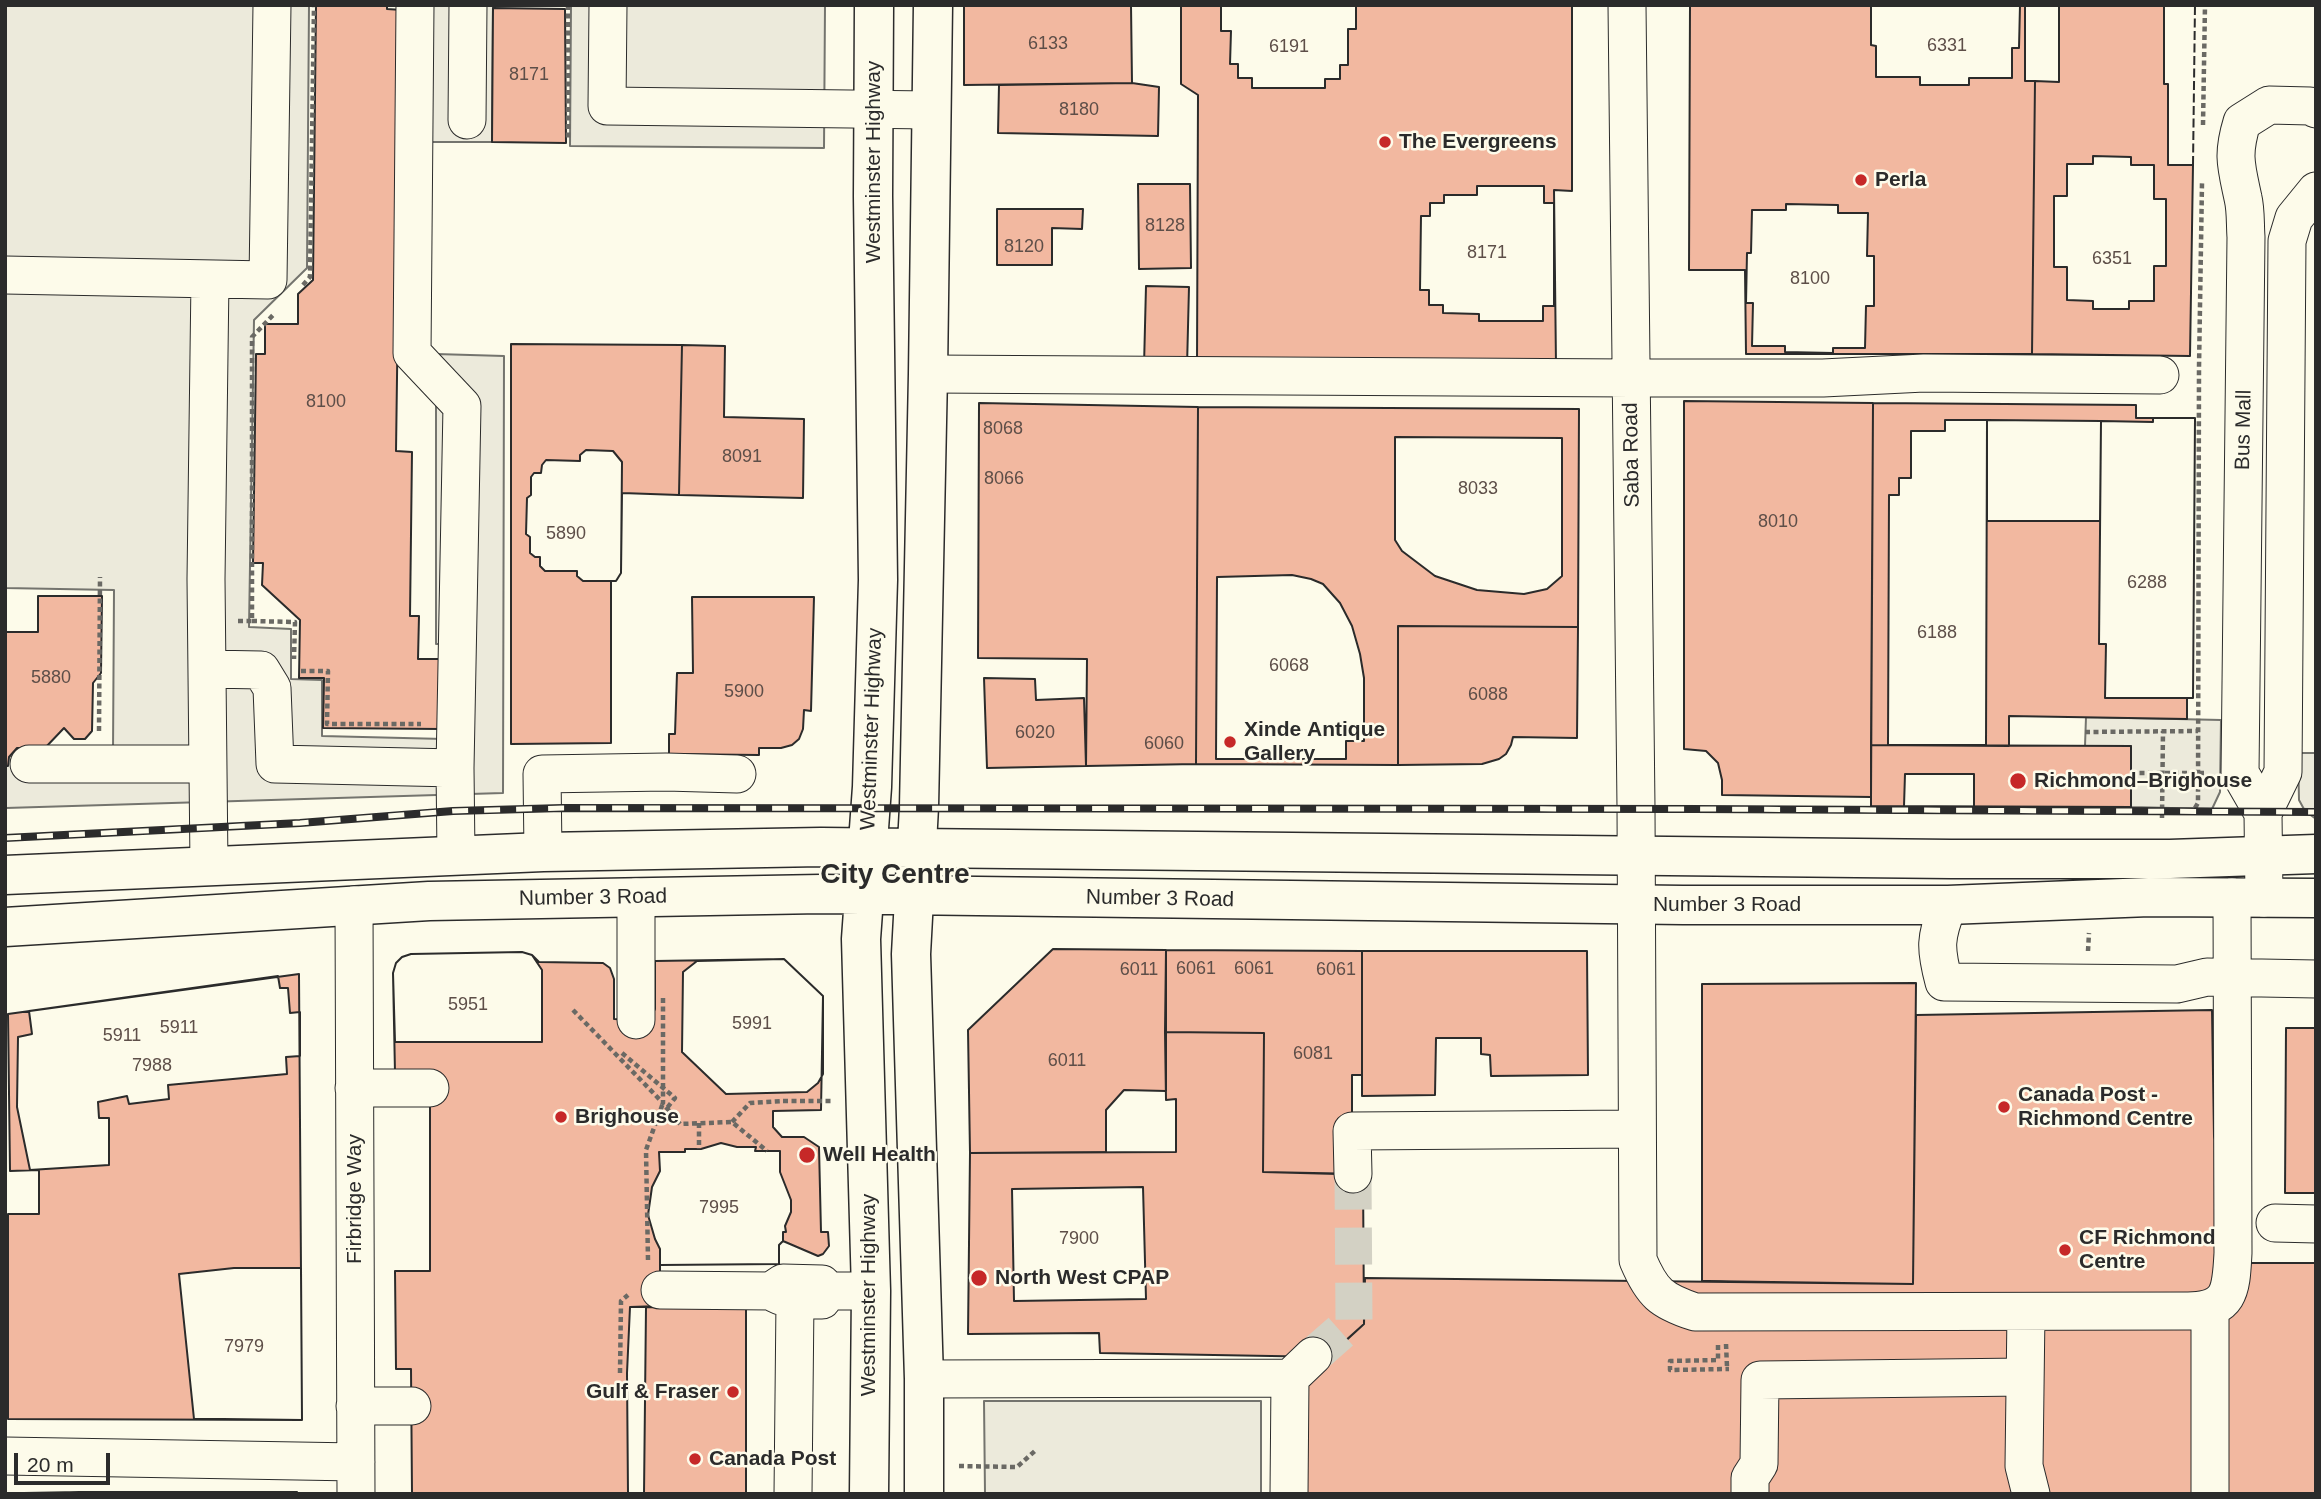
<!DOCTYPE html>
<meta charset="utf-8">
<style>
body{margin:0}
#map{position:relative;width:2321px;height:1499px;overflow:hidden;background:#fdfbea;font-family:Helvetica,sans-serif}
canvas{display:block}
.frame{position:absolute;inset:0;border:7px solid #2b2b2b;pointer-events:none}
.scale{position:absolute;left:14px;top:1453px;width:96px;height:32px;box-sizing:border-box;border:4px solid #2b2b2b;border-top:0;padding-left:9px;font-size:21px;line-height:24px;white-space:nowrap;color:#2b2b2b;-webkit-text-stroke:5px #fdfbea;paint-order:stroke}
</style>
<div id="map">
<canvas width="2321" height="1499"></canvas>
<div class="frame"></div>
<div class="scale">20 m</div>
</div>
<script>
const g = document.querySelector('canvas').getContext('2d');
g.lineJoin = 'round';
function fillPath(path, color) { g.fillStyle = color; g.fill(path, 'evenodd'); }
function trace(path, color, width, dash) { g.strokeStyle = color; g.lineWidth = width; g.lineCap = dash ? 'butt' : 'round'; g.setLineDash(dash || []); g.stroke(path); }
function write(font, color, halo, rows, align = 'center') {
  g.font = font + ' Helvetica,sans-serif'; g.lineWidth = 5; g.setLineDash([]); g.textBaseline = 'middle'; g.strokeStyle = halo; g.fillStyle = color; for (const [text, x, y, turn = 0] of rows) {
    g.save(); g.translate(x, y); g.rotate((+turn || 0) * Math.PI / 180); g.textAlign = isNaN(turn) ? turn : align; if (halo) g.strokeText(text, 0, 0); g.fillText(text, 0, 0); g.restore();
  }
}
const parking = new Path2D(`
 M5,5H309L307,268L254,320L249,627L291,629V679L322,680V736L444,739L445,644H436V354L504,356L503,793L6,808L5,751L113,752L114,590L5,588Z
 M428,5H493L492,142H427Z
 M571,5H825L824,148L570,146Z
 M2086,717L2221,720L2220,792L2212,809L2131,807V746H2085Z
 M2298,753H2316V819L2305,811L2299,800Z
 M984,1401H1261V1494H985Z`);
fillPath(parking, '#eceadb');
trace(parking, '#74746e', 2);
const building = new Path2D(`
 M316,5H387V9L402,10L396,451L412,452L410,616H419L418,659H441V729L323,728L324,678H299L300,620L262,585L263,563H253L256,354H265V324H298V294L313,280Z
 M964,5H1131L1132,83L964,85Z
 M1181,5H1572V191L1554,190L1556,365L1197,363L1198,95L1181,84Z
 M1221,5H1356V29H1348V65H1340V79H1325V88H1252V78H1238V64H1230L1231,31H1221Z
 M1690,5H2025V81H2035L2032,354H1746L1745,270H1689Z
 M1871,5H2020L2019,48H2012V78H1969V85H1920V77H1876V46L1871,45Z
 M2059,5H2164V84H2168V165H2193L2190,356L2032,354L2035,81L2059,82Z
 M493,8L565,9L566,143L492,142Z
 M1132,83L1159,87L1158,136L998,133L999,85Z
 M2093,156L2131,157V165H2154V199H2166V266H2154V301H2129V309H2093V301L2067,300V267H2054V196H2067V164H2093Z
 M1138,184H1190L1191,268L1139,269Z
 M1477,186H1544V203H1554V306H1543V321H1479V314L1443,313V305H1429V290H1420L1421,216H1430V203H1444V195H1477Z
 M1786,204L1838,205V213H1868L1867,256H1874V306H1866L1865,348H1833V353L1785,352V346H1752L1753,303H1746L1747,253H1751L1752,210H1786Z
 M997,209H1083L1082,229L1052,228V265H997Z
 M1146,286L1189,287L1187,367L1144,366Z
 M511,344L682,345L679,495L622,493L621,573L616,581H611V743L511,744Z
 M682,345L725,346L724,417L804,419L803,498L679,495Z
 M1684,401L1873,403L1871,797L1722,795V780L1718,763L1706,751L1684,749Z
 M979,403L1198,407L1196,764L1086,766L1087,659L978,658Z
 M1873,403L2136,405V418H2195L2193,698H2187V719L2009,716V746L1871,745Z
 M1198,407L1579,409L1578,627L1398,626V765L1196,764Z
 M2153,418H2195L2193,698H2105L2106,644H2099L2101,421L2153,422Z
 M1945,420H1987L1986,745H1888L1889,495H1899V478H1911V431H1945Z
 M1987,420L2101,421L2100,521H1987Z
 M1395,437L1562,438V576L1547,589L1524,594L1477,590L1435,576L1402,551L1395,540Z
 M586,450L613,451L622,462L621,573L616,581H583L577,576V571H545L540,566V557H535L530,553V537L526,534L527,498L531,495V477L534,473H541L542,465L546,460L580,461V455Z
 M1292,575L1311,579L1323,584L1340,603L1352,626L1360,654L1364,678V741H1346V759H1216L1217,577Z
 M38,596H102L101,673L93,683L92,731L85,739H74L64,728L45,748H17L9,757L8,766H5V632H38Z
 M692,597H814L811,711L804,710L803,729L799,739L792,745L781,748H759V755L669,754V734H675L677,673H693Z
 M1398,626L1578,627L1577,738L1513,737L1511,745L1506,754L1499,759L1482,764L1398,765Z
 M984,678L1035,679L1036,700L1084,698L1086,766L987,768Z
 M1871,745L2131,746V807L1871,806Z
 M1905,774H1974V807L1904,806Z
 M1053,949L1166,950V1091L1124,1090L1106,1110V1152L970,1153L968,1030Z
 M1166,950L1362,951V1075H1352V1119H1338V1174L1263,1172L1264,1033L1165,1032Z
 M1362,951H1587L1588,1075L1491,1076L1490,1055L1481,1054V1038H1436L1435,1095L1362,1096Z
 M522,952L532,955L542,970V1042H395L393,973L396,963L402,957L411,954Z
 M522,952L532,955L539,962L603,963L610,968L614,979V1019L640,1020L651,1017L655,1009V961L784,959L823,996L821,1110L773,1111V1127L782,1137H804L819,1147L821,1232H828L829,1246L823,1254L818,1256L783,1241L779,1245V1264L660,1265V1306L630,1307L627,1373L628,1494H412L411,1369H396L395,1271H430V1074L395,1073L393,973L396,963L402,957L411,954Z
 M784,959L823,996V1074L818,1083L807,1092L726,1094L682,1052L683,972L697,961Z
 M299,974L302,1420L8,1419V1214H39V1170L10,1171L8,1014Z
 M278,976L280,988H288L290,1013L300,1012V1056L286,1057L287,1074L168,1085L169,1099L129,1104L127,1096L98,1102L99,1118H109V1165L30,1170L17,1107L18,1037L32,1034L29,1011Z
 M1916,983L1913,1284L1702,1281V984Z
 M2212,1010L2214,1136L2249,1263H2316V1494H1304L1305,1377L1364,1324L1365,1278L1913,1284L1916,1015Z
 M2286,1028H2316V1193H2285Z
 M1165,1032L1264,1033L1263,1172L1363,1174L1364,1324L1328,1357L1100,1353L1099,1333L968,1334L970,1153L1176,1152V1099L1166,1100Z
 M721,1143L737,1147H756L755,1151H780V1172L791,1200V1212L785,1226L786,1232H783V1241L779,1245V1264L660,1265V1249L655,1239L648,1215L652,1187L660,1171L659,1152H685V1149H701Z
 M1143,1187L1146,1299L1014,1301L1012,1189Z
 M234,1268H301L302,1420L194,1419L179,1274Z
 M646,1307L746,1309V1494H644Z
 M79,1492H297V1494H5Z
 M79,1492V1494H24V1493Z`);
fillPath(building, '#f2b8a0');
trace(building, '#2b2b2b', 2);
trace(new Path2D(`
 M1313,1356L1354,1320L1353,1174`), '#d3d1c4', 37, [37, 18]);
const minor = new Path2D(`
 M608,5L607,106L931,110
 M1627,5L1636,807L1638,1260C1652,1293 1661,1301 1695,1312L2188,1311C2231,1310 2231,1290 2233,1253L2232,897
 M467,120L468,5
 M5,275L268,280L272,5
 M928,374L1631,378H1823L1924,373L2160,375
 M207,669L261,670L272,688L275,764L455,768L462,406L412,353L415,5
 M29,764H207
 M455,768L456,855
 M2263,813L2240,773L2246,237C2245,224 2246,210 2243,198C2236,165 2232,155 2242,122L2269,105L2310,106L2316,109
 M543,852L542,774L666,772L737,774
 M209,866L206,579L210,279
 M2264,898L2263,813L2283,772L2287,241L2294,218L2316,191
 M354,905L356,1494
 M1948,905C1935,938 1935,948 1944,982L2177,984L2207,977L2316,979
 M636,1020V897
 M354,1088H430
 M1353,1174L1352,1131L1637,1129
 M2275,1223L2316,1224
 M660,1290L771,1291
 M828,1291L822,1300C803,1300 787,1302 771,1291L783,1283L822,1284L828,1291H871
 M2026,1312L2024,1466L2031,1494
 M924,1379L1290,1378
 M355,1406H412
 M5,1456L356,1462
 M793,1494L795,1300
 M1289,1494L1290,1378L1313,1356
 M1750,1494V1478L1759,1464L1760,1380L2025,1377
 M2210,1494V1309`);
const major = new Path2D(`
 M5,875L543,852L821,847L1951,859H2170L2316,854
 M5,927L429,901L821,894L1683,905H1948L2149,897L2316,898
 M869,1494L871,1291L861,939L872,787L878,580L873,196L874,5
 M924,1494V1379L911,954L919,807L928,374L933,5`);
trace(minor, '#2b2b2b', 39);
trace(major, '#2b2b2b', 41);
trace(new Path2D(`
 M568,5V140
 M2203,125L2205,5
 M303,285L310,277L314,5
 M238,621H252V337L274,314
 M252,621L295,622L294,659
 M301,671H328L327,724H421
 M99,731L100,577
 M2085,732L2198,731
 M2131,773H2207
 M2195,808L2198,803L2199,368L2202,183
 M2162,818L2163,731
 M2088,951L2089,933
 M622,1053L675,1098L667,1108
 M783,1101H831
 M666,1107L680,1124L732,1122L767,1151
 M699,1123V1149
 M648,1260L646,1150L663,1103
 M1726,1344L1727,1367
 M1718,1345V1360L1670,1361V1370L1729,1369
 M620,1373L621,1301L628,1295
 M959,1466L1017,1467L1036,1450`), '#6a6964', 4.5, [5, 3.5]);
trace(minor, '#fdfbea', 37);
trace(major, '#fdfbea', 38);
const rail = new Path2D(`
 M5,838L300,823L453,811L563,808L1694,809L2316,812`);
trace(rail, '#2b2b2b', 8);
trace(rail, '#fdfbea', 5, [16]);
trace(new Path2D(`
 M573,1010L663,1103V997
 M732,1122L750,1103L783,1101`), '#6a6964', 4.5, [5, 3.5]);
trace(new Path2D(`
 M2193,165L2195,5`), '#2b2b2b', 2, [9, 3.5]);
for (const [x, y, r, color] of [
 [1385,142,7,"#c62828"],
 [1861,180,7,"#c62828"],
 [1230,742,7,"#c62828"],
 [2018,781,9,"#c62828"],
 [2004,1107,7,"#c62828"],
 [561,1117,7,"#c62828"],
 [807,1155,9,"#c62828"],
 [2065,1250,7,"#c62828"],
 [979,1278,9,"#c62828"],
 [733,1392,7,"#c62828"],
 [695,1459,7,"#c62828"]
]) { const dot = new Path2D(); dot.arc(x, y, r, 0, 2 * Math.PI); g.fillStyle = color; g.fill(dot); trace(dot, '#fdfbea', 2.5); }
write('18px', '#5d4e48', null, [
 ["6133",1048,44],
 ["6331",1947,46],
 ["6191",1289,47],
 ["8171",529,75],
 ["8180",1079,110],
 ["8128",1165,226],
 ["8120",1024,247],
 ["8171",1487,253],
 ["6351",2112,259],
 ["8100",1810,279],
 ["8100",326,402],
 ["8068",1003,429],
 ["8091",742,457],
 ["8066",1004,479],
 ["8033",1478,489],
 ["8010",1778,522],
 ["5890",566,534],
 ["6288",2147,583],
 ["6188",1937,633],
 ["6068",1289,666],
 ["5880",51,678],
 ["5900",744,692],
 ["6088",1488,695],
 ["6020",1035,733],
 ["6060",1164,744],
 ["6061",1196,969],
 ["6061",1254,969],
 ["6011",1139,970],
 ["6061",1336,970],
 ["5951",468,1005],
 ["5991",752,1024],
 ["5911",179,1028],
 ["5911",122,1036],
 ["6081",1313,1054],
 ["6011",1067,1061],
 ["7988",152,1066],
 ["7995",719,1208],
 ["7900",1079,1239],
 ["7979",244,1347]
]);
write('bold 21px', '#2b2b2b', '#fdfbea', [
 ["The Evergreens",1399,142],
 ["Perla",1875,180],
 ["Xinde Antique",1244,730],
 ["Gallery",1244,754],
 ["Richmond–Brighouse",2034,781],
 ["Canada Post -",2018,1095],
 ["Richmond Centre",2018,1119],
 ["Brighouse",575,1117],
 ["Well Health",823,1155],
 ["CF Richmond",2079,1238],
 ["Centre",2079,1262],
 ["North West CPAP",995,1278],
 ["Gulf & Fraser",719,1392,"right"],
 ["Canada Post",709,1459]
], 'left');
write('21px', '#2b2b2b', '#fdfbea', [
 ["Westminster Highway",874,162,-90],
 ["Bus Mall",2244,430,-89],
 ["Saba Road",1632,455,-91],
 ["Westminster Highway",872,729,-88],
 ["Number 3 Road",593,898,-1],
 ["Number 3 Road",1160,899,1],
 ["Number 3 Road",1727,905],
 ["Firbridge Way",355,1199,-90],
 ["Westminster Highway",869,1295,-90]
]);
write('bold 28px', '#2b2b2b', '#fdfbea', [
 ["City Centre",895,875]
]);
</script>
